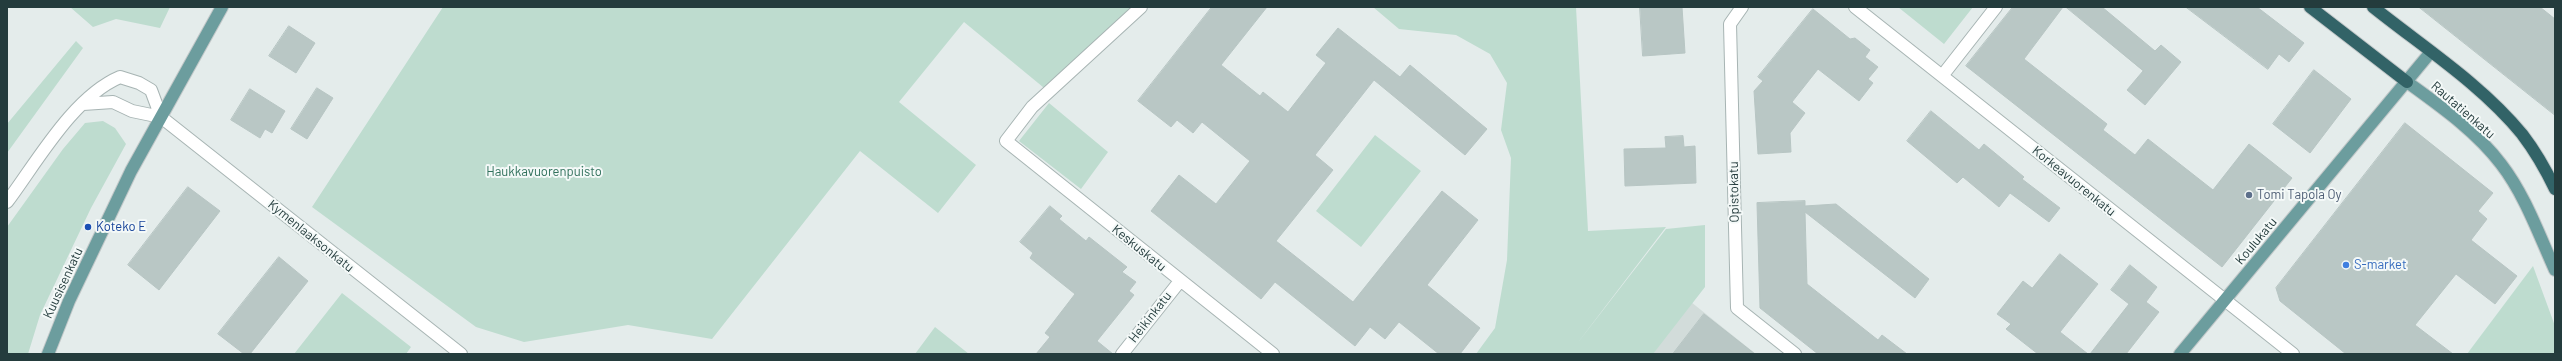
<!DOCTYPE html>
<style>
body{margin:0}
#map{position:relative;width:2562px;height:361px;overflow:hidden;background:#e4eceb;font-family:Barlow,sans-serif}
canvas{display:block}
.frame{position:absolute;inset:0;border:8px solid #243c3d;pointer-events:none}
</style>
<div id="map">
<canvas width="2562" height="361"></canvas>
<div class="frame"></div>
</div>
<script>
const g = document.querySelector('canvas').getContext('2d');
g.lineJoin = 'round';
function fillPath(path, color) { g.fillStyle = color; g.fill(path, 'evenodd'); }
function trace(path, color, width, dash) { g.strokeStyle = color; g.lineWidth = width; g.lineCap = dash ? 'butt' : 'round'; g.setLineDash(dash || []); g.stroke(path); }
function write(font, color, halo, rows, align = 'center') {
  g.font = font + ' Barlow,sans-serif'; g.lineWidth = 4; g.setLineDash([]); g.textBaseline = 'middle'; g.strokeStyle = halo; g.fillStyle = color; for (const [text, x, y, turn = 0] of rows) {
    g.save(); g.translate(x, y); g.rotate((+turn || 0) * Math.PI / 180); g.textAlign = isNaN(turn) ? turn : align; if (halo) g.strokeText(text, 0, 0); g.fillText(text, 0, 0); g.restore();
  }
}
fillPath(new Path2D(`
 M1691,302L1756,354H1652Z`), '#d2dcda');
fillPath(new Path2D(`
 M70,7H170L160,28L116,19L93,27Z
 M443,7H1141L1049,92L964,22L899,102L976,165L938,213L860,151L712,339L628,325L524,342L476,327L312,207Z
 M1373,7H1576L1588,231L1666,227L1576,345L1666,229L1705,225V287L1653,354H1476L1495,328L1507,260L1511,158L1501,130L1507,83L1490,54L1456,35L1399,29Z
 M1898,7H1973L1944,44Z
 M76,41L83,48L7,153V124Z
 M1049,103L1108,152L1081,189L1019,141Z
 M103,121L115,128L126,144L91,208L40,315L28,354H7V227L63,149L85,123Z
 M1375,135L1421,171L1361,247L1316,211Z
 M2533,266L2555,326V354H2467Z
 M342,293L411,347L406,354H294Z
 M935,327L969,354H915Z`), '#bedccf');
const building = new Path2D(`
 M1212,7H1267L1221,65L1260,96L1263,92L1288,112L1326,63L1316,55L1338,28L1400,77L1410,65L1487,129L1465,155L1374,80L1315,155L1333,170L1276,241L1353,302L1442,191L1478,220L1427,285L1480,328L1460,354H1439L1399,322L1385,339L1370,327L1355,346L1275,282L1261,299L1151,211L1179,175L1216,204L1250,161L1202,122L1193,133L1177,120L1171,127L1138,101Z
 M1640,7H1682L1685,53L1643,56Z
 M2013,7H2063L2024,59L2107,124L2103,130L2135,155L2148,139L2213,190L2249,144L2292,178L2222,267L1966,66Z
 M2066,7H2102L2155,51L2161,45L2181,62L2145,105L2127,90L2143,71Z
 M2186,7H2257L2304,43L2289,62L2279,54L2268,69Z
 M2419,7H2540L2555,19V115Z
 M1813,9L1850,39L1855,38L1870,50L1865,57L1878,67L1868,79L1873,83L1859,101L1818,69L1792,102L1805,113L1790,133L1791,152L1758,154L1754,91L1763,81L1758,77Z
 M289,26L315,43L296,73L269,56Z
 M2314,70L2351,99L2310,153L2273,124Z
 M317,88L333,98L307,139L291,129Z
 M250,89L285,111L272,133L265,129L260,138L231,120Z
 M1931,111L1979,150L1984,144L2024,177L2022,179L2060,208L2049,222L2010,193L1999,207L1963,177L1957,183L1907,141Z
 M2405,123L2493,193L2478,211L2487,219L2471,240L2517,276L2495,304L2456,274L2415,325L2453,354H2346L2280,301L2276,288Z
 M1683,136L1684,147L1695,146L1696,183L1625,186L1624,149L1666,148L1665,137Z
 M188,187L220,211L159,290L128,265Z
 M1805,201V206L1836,204L1929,279L1915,298L1805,212L1807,284L1878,340L1882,335L1907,354H1818L1760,308L1757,203Z
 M1050,206L1062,216L1059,219L1086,241L1089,237L1127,267L1122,272L1136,282L1129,291L1134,295L1097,341L1113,354H1036L1050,337L1045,333L1075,294L1030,258L1033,253L1020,242Z
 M2060,254L2098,284L2060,332L2088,354H2038L2006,329L2011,324L1997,314L2023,281L2032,288Z
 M279,257L308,281L250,354H244L218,334Z
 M2130,265L2157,287L2146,302L2159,312L2126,354H2090L2129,304L2111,290Z
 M1704,314L1755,354H1673Z`);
fillPath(building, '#b9c7c5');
trace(building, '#b7c5c3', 1);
const minor = new Path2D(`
 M1141,7L1032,107L1006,141L1273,354
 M1742,7L1730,24L1737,308L1795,354
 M1855,7L2293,354
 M1942,76L1996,7
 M83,104L113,102L132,111L161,117L461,354
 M7,202C37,162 73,97 120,77L139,83L151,90L161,117
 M1122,354L1180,281`);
const major = new Path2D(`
 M2407,82C2440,106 2476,131 2501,164C2525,195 2539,235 2555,270
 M48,354L69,301L131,171L222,7
 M2180,354L2430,53`);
const highway = new Path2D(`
 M2310,7L2407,82
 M2373,7C2423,47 2481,84 2522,134C2535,151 2546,170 2555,189`);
trace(minor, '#a7b4b3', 14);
trace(major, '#c2c8c9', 14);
trace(highway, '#c2c8c9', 14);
trace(minor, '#fff', 12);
trace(major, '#6c9d9e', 12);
trace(highway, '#326367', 12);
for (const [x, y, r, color] of [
 [2249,195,4,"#5c6f8a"],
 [88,227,4,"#1a4fb4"],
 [2346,265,4,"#3f7fe0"]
]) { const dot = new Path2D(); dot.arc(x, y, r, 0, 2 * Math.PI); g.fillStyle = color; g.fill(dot); trace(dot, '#f4f9f8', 1.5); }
write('13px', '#243c3d', '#f4f9f8', [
 ["Rautatienkatu",2463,110,41],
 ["Korkeavuorenkatu",2074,181,39],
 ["Opistokatu",1734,192,-91],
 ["Kymenlaaksonkatu",311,236,39],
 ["Koulukatu",2256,241,-50],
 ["Keskuskatu",1139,248,39],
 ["Kuusisenkatu",63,283,-65],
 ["Heikinkatu",1150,317,-52]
]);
write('13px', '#31715c', '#f4f9f8', [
 ["Haukkavuorenpuisto",544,172]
]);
write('13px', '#4e5e75', '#f4f9f8', [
 ["Tomi Tapola Oy",2257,195]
], 'left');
write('13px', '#164399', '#f4f9f8', [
 ["Koteko E",96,227]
], 'left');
write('13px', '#366cbe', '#f4f9f8', [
 ["S-market",2354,265]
], 'left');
</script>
